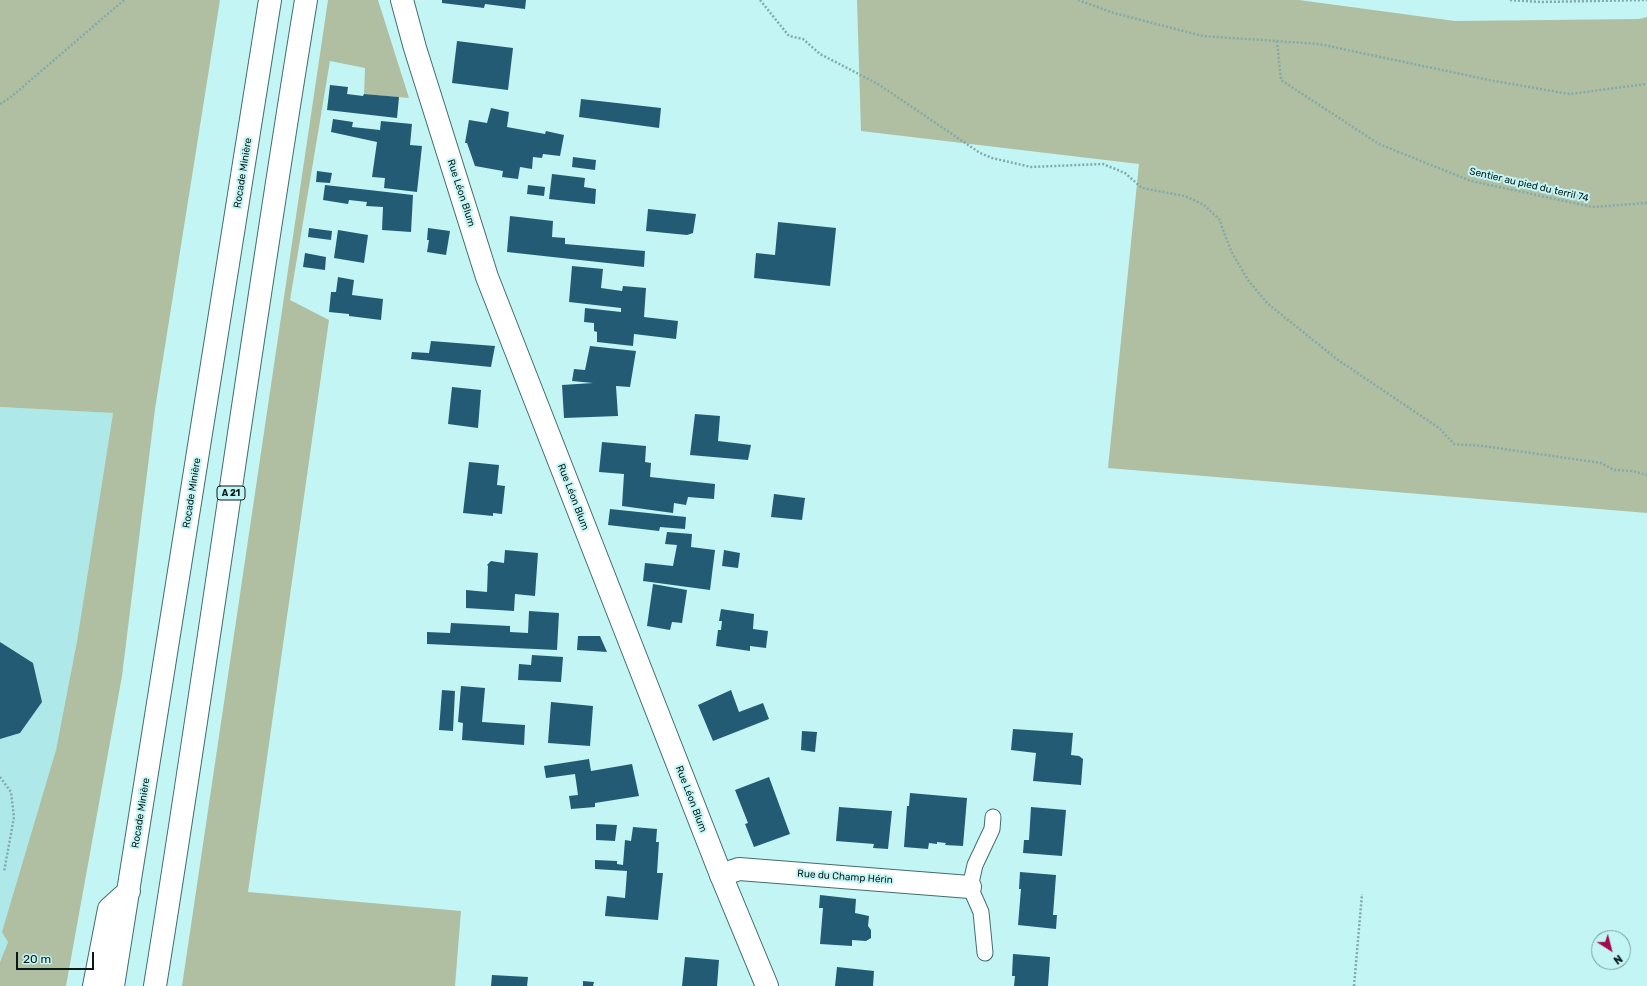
<!DOCTYPE html>
<meta charset="utf-8">
<style>
body{margin:0}
#map{position:relative;width:1647px;height:986px;overflow:hidden;background:#c4f5f5;font-family:Rubik,sans-serif}
canvas{display:block}
.north{position:absolute;left:1591px;top:930px;width:40px;height:40px;box-sizing:border-box;background:#c4f5f5;border:1px solid #789d9d;border-radius:50%;rotate:144deg;font-size:11px;font-weight:700;line-height:16px;text-align:center;color:#071a1a}
.north::after{content:'';display:block;margin:auto;width:14px;height:18px;background:#a10b4f;clip-path:polygon(50% 0,100% 100%,50% 72%,0 100%)}
.scale{position:absolute;left:16px;top:952px;width:78px;height:18px;box-sizing:border-box;border:2px solid #071a1a;border-top:0;padding-left:5px;font-size:12px;line-height:14px;white-space:nowrap;color:#071a1a;-webkit-text-stroke:3px #c4f5f5;paint-order:stroke}
</style>
<div id="map">
<canvas width="1647" height="986"></canvas>
<div class="north">N</div>
<div class="scale">20 m</div>
</div>
<script>
const g = document.querySelector('canvas').getContext('2d');
g.lineJoin = 'round';
function fillPath(path, color) { g.fillStyle = color; g.fill(path, 'evenodd'); }
function trace(path, color, width, dash) { g.strokeStyle = color; g.lineWidth = width; g.lineCap = dash ? 'butt' : 'round'; g.setLineDash(dash || []); g.stroke(path); }
function write(font, color, halo, rows, align = 'center') {
  g.font = font + ' Rubik,sans-serif'; g.lineWidth = 4; g.setLineDash([]); g.textBaseline = 'middle'; g.strokeStyle = halo; g.fillStyle = color; for (const [text, x, y, turn = 0] of rows) {
    g.save(); g.translate(x, y); g.rotate((+turn || 0) * Math.PI / 180); g.textAlign = isNaN(turn) ? turn : align; if (halo) g.strokeText(text, 0, 0); g.fillText(text, 0, 0); g.restore();
  }
}
fillPath(new Path2D(`
 M0,407L113,413L77,641L56,750L8,942L0,962Z`), '#aee8e8');
fillPath(new Path2D(`
 M0,0H220L155,409L122,676L66,986H0V962L8,942L2,932L56,750L77,641L113,413L0,407Z
 M328,0H378L409,98L364,94L365,68L330,61L290,300L329,320L248,892L461,911L455,986H182Z
 M857,0H1299L1455,21L1639,19L1647,17V513L1108,468L1139,164L861,131Z`), '#b0bfa2');
fillPath(new Path2D(`
 M442,0H526L525,9L485,4L484,8L442,3Z
 M457,41L513,48L508,90L452,83Z
 M330,85L348,87L347,94L363,96L364,94L399,97L397,118L327,110Z
 M581,99L661,108L659,128L579,117Z
 M491,108L509,112L507,127L545,134L546,131L564,135L560,156L543,154L542,158L533,157L532,169L520,167L518,179L502,177L503,171L475,166L467,143H465L469,120L487,123Z
 M333,119L353,122L352,127L380,130L381,121L412,124L410,145L422,146L417,192L384,188L385,178L372,177L377,142L331,132Z
 M573,157L596,160L595,170L572,167Z
 M317,171L332,173L330,183L316,182Z
 M552,174L585,178L584,187L596,189L595,204L549,199Z
 M325,185L413,195L411,232L382,230L383,207L366,206L367,202L349,200L348,204L323,200Z
 M528,185L545,187L544,196L527,194Z
 M648,209L696,214L693,233L687,235L646,231Z
 M510,216L553,221L552,237L565,238V244L645,251L644,267L507,252Z
 M778,222L836,228L830,286L754,278L756,253L775,255Z
 M309,228L332,231L331,240L308,237Z
 M428,228L450,231L446,255L427,252L429,240H427Z
 M338,230L368,235L364,263L334,258Z
 M305,253L326,257L325,270L303,267Z
 M572,266L603,269L601,288L622,291L623,286L646,288L644,317L678,321L676,339L634,334L633,346L597,342V332L594,331V323L584,322L585,308L621,312V308L569,302Z
 M338,277L354,280L352,295L383,299L381,320L349,316V314L329,312L331,292H336Z
 M431,341L495,346L491,367L411,359L412,352L429,353Z
 M590,346L636,351L630,387L616,386L618,416L564,418L562,385L593,383L572,381L574,369L585,370Z
 M452,387L481,390L478,428L448,424Z
 M695,414L720,416L718,441L751,445L748,460L690,455Z
 M602,442L646,446L645,462L651,463L650,477L715,484L714,499L688,497L686,505L674,503L673,513L622,506L624,474L599,472Z
 M469,462L499,465L497,485L505,486L502,514L493,513V516L463,513Z
 M774,494L805,498L802,520L771,517Z
 M610,509L686,517L685,529L660,527L659,531L608,525Z
 M667,532L692,534L691,547L715,550L710,590L643,581L645,563L673,566L677,545L665,544Z
 M505,550L538,553L535,596L515,594L514,611L466,608V590L487,592L488,566L487,565L491,561L504,563Z
 M724,550L740,553L738,568L722,566Z
 M653,584L687,590L682,623L672,622L670,630L647,626Z
 M721,609L754,614L753,629L768,631L766,648L750,646V651L716,646L718,630H721L722,621H719Z
 M529,611L559,613L557,650L427,644V632L450,633L451,623L510,626V632L528,633Z
 M578,636H600L607,652L577,650Z
 M0,642L33,663L42,702L20,733L0,739Z
 M532,655L563,657L561,682L518,680L519,664L531,665Z
 M461,686L485,688L482,722L525,725L524,745L462,740L463,723L458,722Z
 M442,690L455,691L453,731L439,730Z
 M731,690L739,712L763,703L769,719L713,741L698,705Z
 M551,702L593,706L590,746L548,743Z
 M1013,729L1073,733L1071,755L1079,756L1083,759L1081,785L1033,781L1036,753L1011,750Z
 M802,731L817,732L815,752L801,750Z
 M589,759L591,771L632,764L639,796L595,803V807L571,809L569,796L578,795L575,774L546,778L544,766Z
 M769,777L790,834L754,847L745,824L748,823L735,790Z
 M910,793L967,798L963,846L945,845L946,843L937,842V844L929,843L928,849L904,847L907,806H909Z
 M839,807L892,811L888,849L873,848L874,844L836,841Z
 M1031,807L1066,810L1062,856L1023,853L1024,840H1029Z
 M596,824L617,825L615,841L596,840Z
 M633,827L657,829L656,842H659L657,873H663L658,920L605,916L607,896L625,898L627,871L595,869V860L617,861V864L623,865L625,840L631,841Z
 M1020,872L1056,875L1053,915H1057L1056,929L1018,925L1021,889H1019Z
 M820,895L856,899L855,913L869,916L868,926L871,930V938L866,941L852,940V946L820,944L823,908H819Z
 M1013,954L1050,957L1048,986H1014L1015,976H1012Z
 M685,957L719,960L717,986H682Z
 M837,967L874,971L873,986H835Z
 M492,975L528,977L527,986H491Z
 M583,981L594,982L593,986H583Z`), '#235b74');
const service = new Path2D(`
 M985,953L981,912L970,887L975,865L992,829L993,817`);
const minor = new Path2D(`
 M721,875L739,869L970,887`);
const tertiary = new Path2D(`
 M402,0L415,48L487,277L721,875L767,986`);
const motorway = new Path2D(`
 M94,986L109,909L129,891
 M113,986L270,0
 M155,986C208,658 252,328 306,0`);
trace(service, '#416d6e', 17);
trace(minor, '#416d6e', 24);
trace(tertiary, '#416d6e', 24);
trace(motorway, '#416d6e', 24);
trace(new Path2D(`
 M760,0L789,36L803,39L820,54L878,84L980,153L992,158L1031,167L1103,164L1125,173L1142,188L1185,196L1204,205L1219,219L1231,251L1248,280L1268,304L1338,360L1439,428L1454,444L1483,446L1601,463L1614,470L1632,471L1647,475
 M1078,0L1114,13L1203,36L1319,44L1489,80L1569,94L1647,84
 M1510,0L1540,2L1647,0
 M1277,41L1281,80L1379,144L1471,181L1592,207L1647,203
 M0,104L11,97L124,0
 M0,777L11,792L14,817L4,872
 M1354,986L1362,894`), '#83aaaa', 2.5, [2, 2]);
trace(service, '#fff', 15);
trace(minor, '#fff', 22);
trace(tertiary, '#fff', 22);
trace(motorway, '#fff', 22);
for (const [x, y, w] of [
 [231,493,28]
]) { const box = new Path2D(); box.roundRect(x - w / 2, y - 7, w, 14, 3); g.fillStyle = '#c4f5f5'; g.fill(box); trace(box, '#071a1a', 1); }
write('bold 9px', '#071a1a', null, [
 ["A 21",231,493]
]);
write('10px', '#071a1a', '#c4f5f5', [
 ["Rocade Minière",243,173,-81],
 ["Sentier au pied du terril 74",1529,185,13],
 ["Rue Léon Blum",461,193,72],
 ["Rocade Minière",192,493,-81],
 ["Rue Léon Blum",573,497,69],
 ["Rue Léon Blum",691,799,69],
 ["Rocade Minière",141,813,-81],
 ["Rue du Champ Hérin",845,877,4]
]);
</script>
